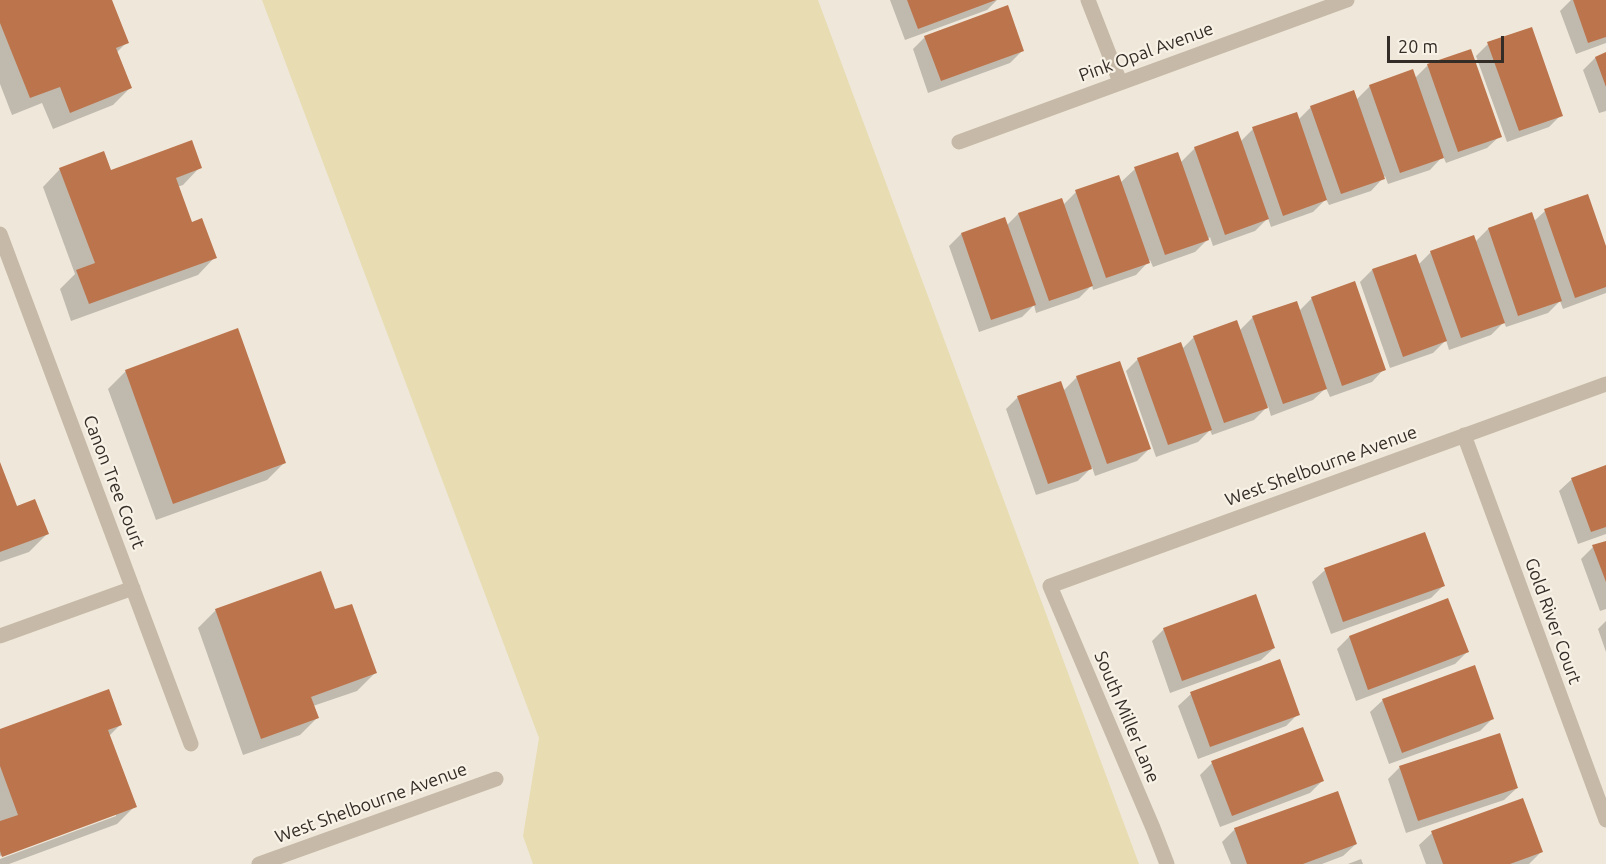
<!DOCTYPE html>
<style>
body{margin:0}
#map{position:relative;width:1606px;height:864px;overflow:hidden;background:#efe8da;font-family:Ubuntu,sans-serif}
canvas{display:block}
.scale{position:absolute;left:1387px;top:36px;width:117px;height:27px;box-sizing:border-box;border:3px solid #332c27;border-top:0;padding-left:8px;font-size:18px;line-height:21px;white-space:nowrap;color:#332c27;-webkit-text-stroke:4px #f7f1e6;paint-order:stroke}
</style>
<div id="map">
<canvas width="1606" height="864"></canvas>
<div class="scale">20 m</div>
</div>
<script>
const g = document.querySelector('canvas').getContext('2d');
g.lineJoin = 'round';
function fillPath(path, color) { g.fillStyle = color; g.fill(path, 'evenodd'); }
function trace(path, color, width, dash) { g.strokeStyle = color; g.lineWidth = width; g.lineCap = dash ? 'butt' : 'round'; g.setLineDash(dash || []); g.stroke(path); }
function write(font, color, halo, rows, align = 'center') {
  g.font = font + ' Ubuntu,sans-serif'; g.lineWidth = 4.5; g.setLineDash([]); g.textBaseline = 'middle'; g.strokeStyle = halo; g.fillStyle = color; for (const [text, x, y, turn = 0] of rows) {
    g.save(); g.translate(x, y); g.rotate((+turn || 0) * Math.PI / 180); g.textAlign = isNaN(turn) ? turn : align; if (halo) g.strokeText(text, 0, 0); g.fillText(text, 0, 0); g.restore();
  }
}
fillPath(new Path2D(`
 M262,0H818L1139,864H533L523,836L539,738Z`), '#e8dcb3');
fillPath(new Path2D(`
 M0,0H110L127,42L116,53L130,88L113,105L53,129L42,103L12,115L0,84Z
 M890,0H997L987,10L905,40Z
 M1571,0H1606V43L1576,54L1560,11Z
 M925,37L1023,50L1010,63L928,93L913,49Z
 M1488,44L1561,115L1549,127L1507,142L1476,56Z
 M1606,54V111L1599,113L1583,70L1595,58Z
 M1428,65L1500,136L1487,148L1446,163L1443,156L1430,170L1388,184L1385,176L1371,191L1329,205L1326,199L1313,212L1271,227L1268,218L1255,231L1213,246L1210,237L1195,252L1153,267L1150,260L1136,275L1093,290L1092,285L1079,298L1036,313L1034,305L1022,317L979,332L949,246L961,234L1006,226L1018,214L1063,205L1076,192L1120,183L1135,169L1180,163L1195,148L1240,142L1253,129L1298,120L1311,107L1356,100L1370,86L1415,78Z
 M200,167L183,185L177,187L191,224L215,257L198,275L71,321L60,289L75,274L43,187L60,169L110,172Z
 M1545,211L1606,250V293L1563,309L1560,301L1548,313L1506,327L1504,322L1491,335L1449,350L1446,340L1433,353L1390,368L1360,282L1372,270L1418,265L1431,252L1475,242L1488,229L1531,214L1533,222Z
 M1312,298L1384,369L1372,382L1330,397L1326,388L1313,400L1271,416L1268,406L1254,420L1212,435L1210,430L1198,442L1156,457L1126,371L1138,359L1182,349L1194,337L1239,331L1253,317L1299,311Z
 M126,371L285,462L267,480L156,520L108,389Z
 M1077,377L1149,449L1137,461L1095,476L1092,467L1078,481L1036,495L1006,409L1018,397L1063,391Z
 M0,465L16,508L47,534L29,552L0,562Z
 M1606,467V534L1578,544L1559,491L1572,479Z
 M1606,542V609L1600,611L1581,559L1593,547Z
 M1325,570L1443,586L1431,598L1331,634L1312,582Z
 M216,610L334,611L375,673L357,691L313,706L317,718L300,735L243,755L198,628Z
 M1606,621V652L1598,629Z
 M1164,629L1274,648L1261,660L1170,693L1152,641Z
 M1349,637L1467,652L1455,664L1356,701L1337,649Z
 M1191,694L1298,714L1286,726L1198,759L1178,706Z
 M1383,700L1493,718L1480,731L1389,764L1370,712Z
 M121,724L109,736L135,806L117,824L9,864H0V859L116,816V813L0,856V731Z
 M1212,763L1322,781L1310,793L1220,827L1200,775Z
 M1400,767L1517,788L1504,800L1406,833L1388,779Z
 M1235,829L1356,844L1343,856L1322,864H1231L1222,842Z
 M1432,833L1541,852L1529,864H1426L1419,845Z
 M1361,859L1363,864H1348Z`), '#0003');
fillPath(new Path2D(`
 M0,0H112L129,43L116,48L132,88L70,113L60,87L30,98L0,23Z
 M907,0H996L918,29Z
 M1573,0H1606V37L1588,43Z
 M1008,5L1024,51L941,81L924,36Z
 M1532,27L1563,116L1519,131L1487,42Z
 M1471,49L1502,137L1458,152L1427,64Z
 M1606,52V87L1595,57Z
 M1413,69L1444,158L1400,173L1369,85Z
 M1354,90L1385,179L1341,194L1310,106Z
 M1297,112L1327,200L1283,216L1252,127Z
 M1238,131L1269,219L1225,235L1194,147Z
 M192,140L202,168L176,178L192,222L202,218L217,258L89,304L76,270L95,263L59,168L104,151L111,170Z
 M1178,152L1209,240L1165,255L1134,167Z
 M1119,175L1150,263L1106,278L1075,190Z
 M1588,194L1606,246V287L1575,298L1544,209Z
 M1062,198L1093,286L1049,301L1018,213Z
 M1532,212L1562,301L1518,316L1488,228Z
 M1005,217L1036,305L991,320L961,233Z
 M1474,235L1505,323L1461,338L1430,251Z
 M1416,254L1447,341L1403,357L1372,269Z
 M1355,281L1386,370L1342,386L1311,297Z
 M1297,301L1327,389L1283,404L1252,316Z
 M1237,320L1268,408L1224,423L1193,336Z
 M238,328L286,463L173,504L125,370Z
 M1181,342L1212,430L1168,445L1137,358Z
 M1120,361L1151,449L1107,464L1076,376Z
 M1061,381L1092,469L1048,484L1017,396Z
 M0,462L17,506L35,499L49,534L0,552Z
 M1606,465V527L1591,532L1571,478Z
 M1425,532L1445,586L1343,622L1324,568Z
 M1606,541V582L1592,545Z
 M321,571L335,609L352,604L377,673L311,697L319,718L261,739L215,609Z
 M1256,594L1275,648L1182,681L1163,628Z
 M1448,598L1469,652L1368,690L1349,636Z
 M1280,659L1300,715L1210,747L1190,692Z
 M1475,665L1494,719L1402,753L1382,699Z
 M109,689L122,725L108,730L137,807L2,857L0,851V821L18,815L0,766V729Z
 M1303,727L1324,781L1232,816L1211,761Z
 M1500,733L1518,788L1418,821L1399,766Z
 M1338,791L1357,844L1303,864H1247L1234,828Z
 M1523,798L1543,852L1510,864H1443L1431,831Z`), '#bc744c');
trace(new Path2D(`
 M1088,0L1120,82
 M959,142L1347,0
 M0,234L191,744
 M1464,435L1606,820
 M0,636L133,588
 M259,864L496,779
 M1167,864L1153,828L1050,586L1606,384`), '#c6b9a7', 15);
write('18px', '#332c27', '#f7f1e6', [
 ["Pink Opal Avenue",1146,52,-20],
 ["West Shelbourne Avenue",1321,466,-20],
 ["Canon Tree Court",114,482,69],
 ["Gold River Court",1553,621,70],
 ["South Miller Lane",1127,717,67],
 ["West Shelbourne Avenue",371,803,-20]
]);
</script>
